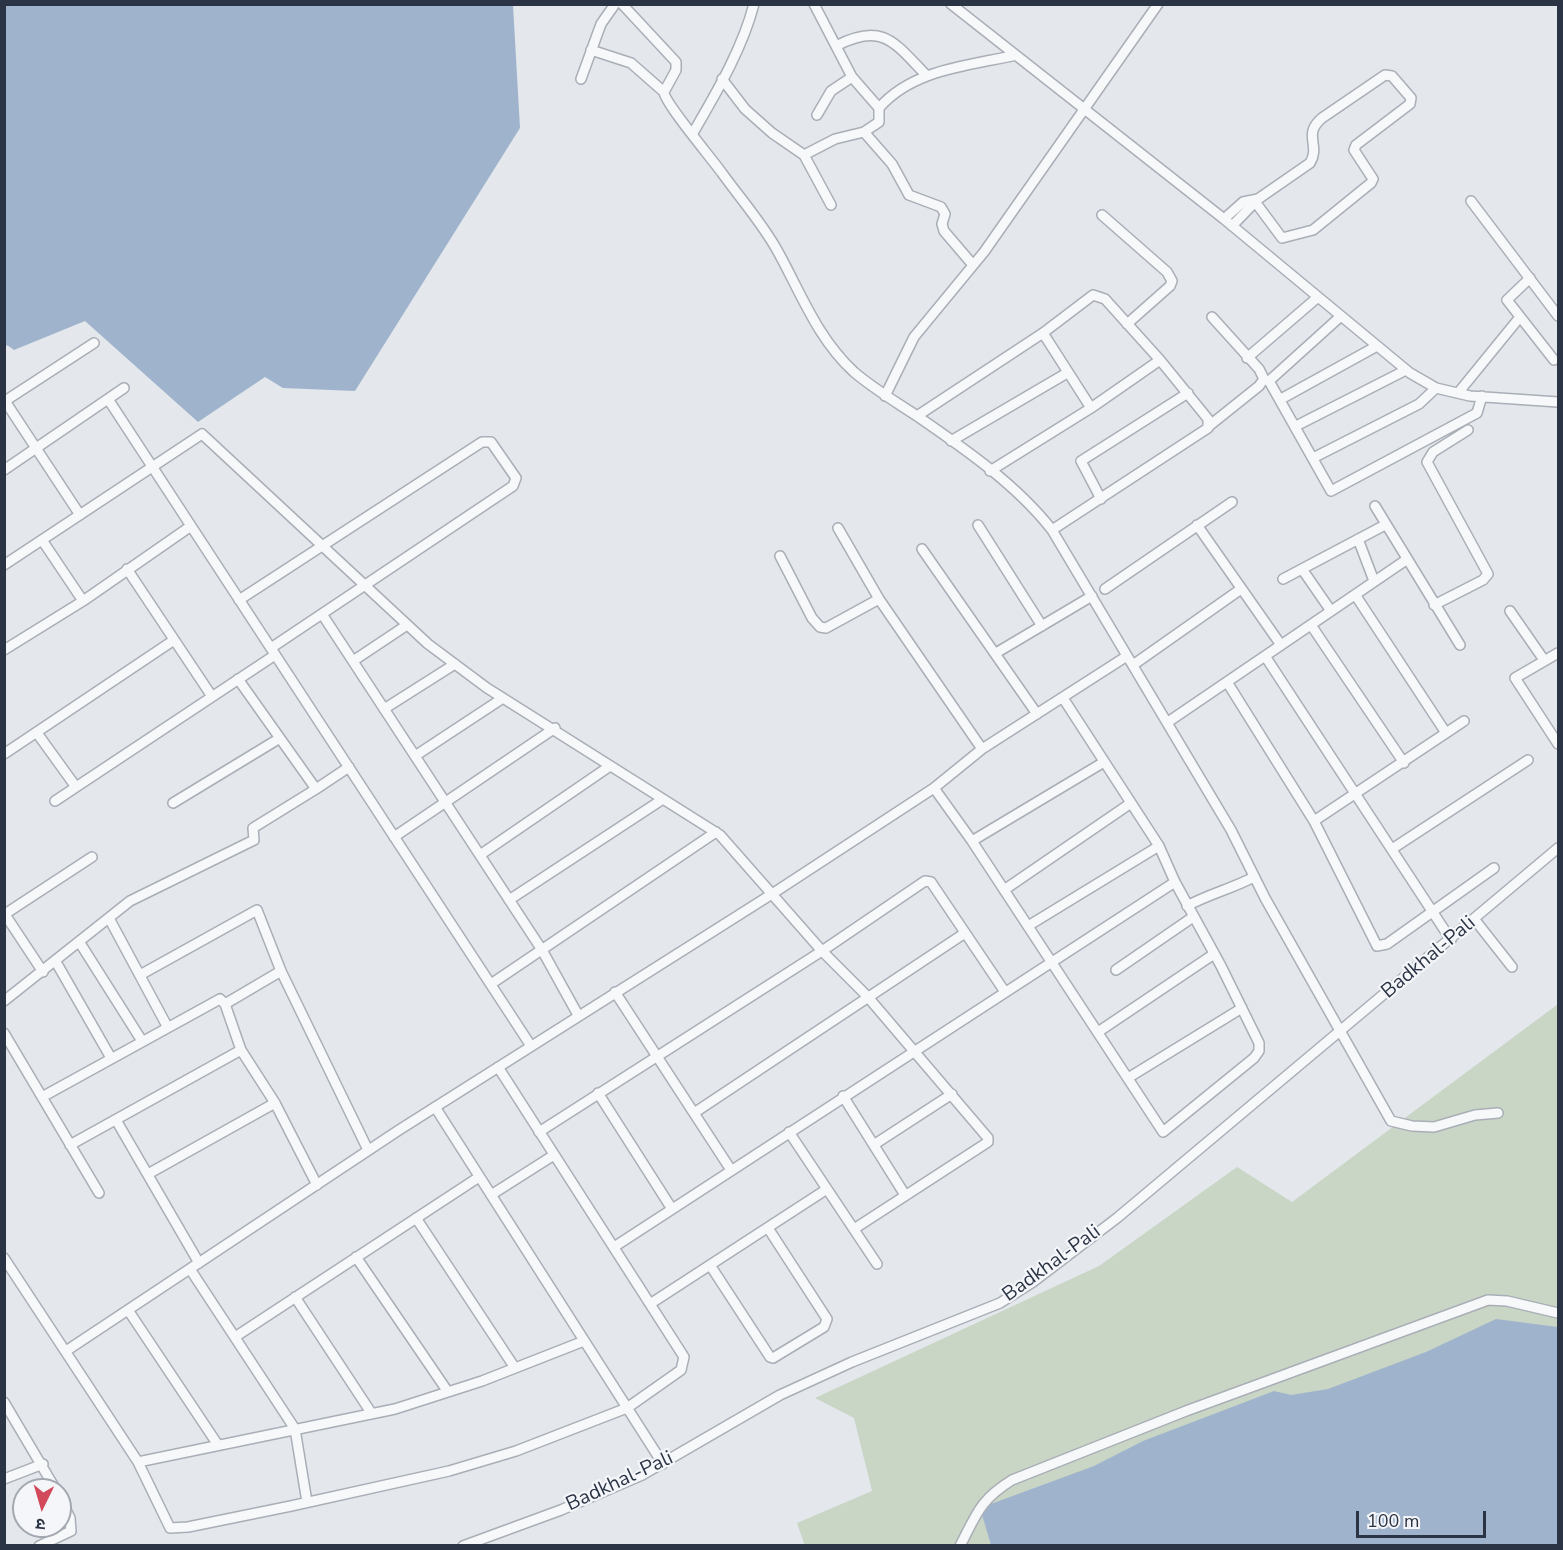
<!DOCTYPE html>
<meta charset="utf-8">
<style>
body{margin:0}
#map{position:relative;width:1563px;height:1550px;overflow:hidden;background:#e4e7ec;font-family:"Nunito Sans","Noto Sans Devanagari",sans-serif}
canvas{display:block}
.frame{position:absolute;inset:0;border:6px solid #2b3445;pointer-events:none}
.north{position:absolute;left:12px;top:1478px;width:60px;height:60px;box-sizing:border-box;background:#f4f6f9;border:2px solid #a4a8b1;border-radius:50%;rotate:185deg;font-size:16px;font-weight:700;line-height:24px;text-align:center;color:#2b3445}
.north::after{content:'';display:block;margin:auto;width:21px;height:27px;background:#d1495b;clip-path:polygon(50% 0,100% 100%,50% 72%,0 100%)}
.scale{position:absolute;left:1356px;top:1511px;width:130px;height:27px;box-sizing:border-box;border:3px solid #2b3445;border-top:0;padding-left:8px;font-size:18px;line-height:21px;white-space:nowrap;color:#2b3445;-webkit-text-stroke:4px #f4f6f9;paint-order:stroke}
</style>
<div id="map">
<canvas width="1563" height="1550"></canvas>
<div class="frame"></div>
<div class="north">उ</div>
<div class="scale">100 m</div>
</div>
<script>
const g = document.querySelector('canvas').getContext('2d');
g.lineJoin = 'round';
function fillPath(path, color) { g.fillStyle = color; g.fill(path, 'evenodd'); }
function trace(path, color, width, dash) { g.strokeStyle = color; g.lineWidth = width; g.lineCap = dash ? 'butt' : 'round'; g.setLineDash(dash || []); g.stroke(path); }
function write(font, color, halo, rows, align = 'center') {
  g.font = font + ' "Nunito Sans",sans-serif'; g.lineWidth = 4.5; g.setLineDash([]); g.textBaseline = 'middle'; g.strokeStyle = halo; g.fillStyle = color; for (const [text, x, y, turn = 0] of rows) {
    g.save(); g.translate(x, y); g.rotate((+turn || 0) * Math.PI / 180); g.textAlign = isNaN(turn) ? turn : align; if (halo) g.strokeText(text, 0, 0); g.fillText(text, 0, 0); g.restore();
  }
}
fillPath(new Path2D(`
 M1558,1004V1545L805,1546L797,1523L872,1491L854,1418L815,1398L1099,1266L1237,1167L1292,1202Z`), '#c9d6c5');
fillPath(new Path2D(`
 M5,4L513,5L520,128L355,391L283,388L265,377L198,422L85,321L14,350L7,345L5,348Z
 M1496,1319L1558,1327V1545H991L980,1508L1094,1466L1143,1441L1274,1391L1291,1395L1328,1389L1426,1352Z`), '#9fb4cc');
const minor = new Path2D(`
 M622,4L676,62V70L664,92C664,102 712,159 722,173C740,198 762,223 777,250C801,293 817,338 854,372C874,389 896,402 917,416C965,449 1017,485 1052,530L1231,830L1265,898L1391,1121L1412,1126L1434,1127L1475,1115L1498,1113
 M951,4L1224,219L1410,373L1436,388L1470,396L1558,402
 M836,46C883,22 894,42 926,75
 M591,50L631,63L664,92
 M581,79L601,24L615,4
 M722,79L745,109L772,133L804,155L831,205
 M879,108C913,69 968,66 1016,55
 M817,115L831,91L852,77
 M864,132L892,164L909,195L941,207L945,214L942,224L944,231L973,265
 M693,133C716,93 742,50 754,4
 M804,155L835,139L864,132L879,122V108L852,77L814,4
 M1471,201L1558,316
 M1102,215L1167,272L1172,281L1170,286L1127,324
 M1224,219L1243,202L1258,199
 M1232,226L1258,199L1310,163C1321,145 1302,135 1322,118L1385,75L1392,76L1411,98L1410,104L1356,145L1354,150L1373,179L1371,183L1313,230L1282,238L1256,203
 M1530,278L1507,300L1554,360
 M1341,316L1269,381L1331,491L1477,413L1482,396
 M1043,333L1091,408
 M1247,358L1318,297
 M1458,393L1520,317
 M885,396L914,337L984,252L1158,4
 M108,399L531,1046
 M1281,399L1377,346
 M917,416L1043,333L1093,295L1105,299L1160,360L1091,408L990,471
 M1209,426L1259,386L1264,379L1259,369L1212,317
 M1296,426L1406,370
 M951,441L1067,373
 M1313,458L1419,404L1436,388
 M4,470L124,388
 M1101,499L1081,461L1188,393
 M1375,506L1460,645
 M80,515L5,401L94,343
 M978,525L1042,626
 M1197,525L1281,645
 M838,528L879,599L982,749
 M1052,530L1208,428V419L1160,360
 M1358,539L1374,581
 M42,540L83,601
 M922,549L1037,714
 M780,556L812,618L820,627L826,628L879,599
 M4,565L202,434L428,644L487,688L720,835L822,951L867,996L988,1138V1142L854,1229
 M127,569L211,695
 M1302,569L1331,611
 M1283,579L1385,525
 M1105,589L1232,502
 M1356,596L1446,733
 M239,600L482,442H491L516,478L513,486L271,648
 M1434,605L1483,580L1488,574L1427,462L1433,452L1468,430
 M1510,611L1544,660
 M322,614L542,950L578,1015
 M1311,625L1404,763
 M4,650L83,601L191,526
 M996,653L1092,596
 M1558,653L1515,678L1558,744
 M1265,656L1451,940
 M353,661L407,625
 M1133,665L1241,589
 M238,679L316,789L349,767
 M1227,682L1314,821L1377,946L1387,944L1494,868
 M384,709L455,664
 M1168,722L1406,560
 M37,733L76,787
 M4,754L174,640
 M415,756L503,698
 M934,788L972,841L1163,1132L1254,1058L1259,1051V1043L1221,966L1175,882L1159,846L1063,698
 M55,801L275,655
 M173,803L280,738
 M1314,821L1464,721
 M394,837L555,728
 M972,841L1104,762
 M1392,849L1528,760
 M480,855L610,766
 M1004,890L1131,803
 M509,900L663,799
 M1187,906C1209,894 1231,889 1254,877
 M4,913L43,972
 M5,914L92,857
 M110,920L167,1026
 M1475,920L1512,967
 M1028,926L1159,846
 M80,943L142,1041
 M56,962L111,1058
 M1116,970L1193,917
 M281,971L368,1150
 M140,975L257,910L281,971L225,1004
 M491,984L716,832
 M615,992L731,1170
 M4,1001L130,901L254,840L253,828L316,789
 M1098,1032L1214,954
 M4,1033L99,1193
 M1128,1078L1242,1008
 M598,1093L672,1209
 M843,1096L905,1195
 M42,1097L220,999L225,1004L241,1050L275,1103L317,1185
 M435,1107L663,1464
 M694,1113L965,933
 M116,1120L199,1263
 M539,1132L822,951L925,881L931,882L1005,992
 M789,1132L877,1264
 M875,1144L952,1094
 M70,1145L241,1050
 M148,1174L275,1103
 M491,1195L554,1155
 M416,1218L515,1368
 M614,1247L1175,882
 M356,1257L448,1392
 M4,1258L138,1462L170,1528L188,1527L291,1506L449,1471L516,1451L627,1408L681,1370L684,1357L498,1067
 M710,1265L770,1357L773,1358L824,1327L827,1319L768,1228
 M190,1269L295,1429L307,1502
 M295,1297L372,1414
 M650,1304L827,1189
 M128,1310L218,1445
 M235,1337L479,1177
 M66,1351L399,1130L772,894L934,788L982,749L1127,656
 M4,1402L56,1490
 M138,1462L395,1409L482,1381L584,1341
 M4,1479L43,1464
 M39,1546L71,1531L70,1518L60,1498
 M463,1546L561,1510L642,1475L780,1395L852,1362L1000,1303L1033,1282L1117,1218L1558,848
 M960,1546C977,1513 980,1500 1012,1480L1186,1411L1488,1300L1507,1301L1558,1313`);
trace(minor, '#a9aeb7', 12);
trace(minor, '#f7f8fa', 9);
write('20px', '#2b3445', '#f4f6f9', [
 ["Badkhal-Pali",1429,958,-40],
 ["Badkhal-Pali",1052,1264,-36],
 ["Badkhal-Pali",620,1482,-25]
]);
</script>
